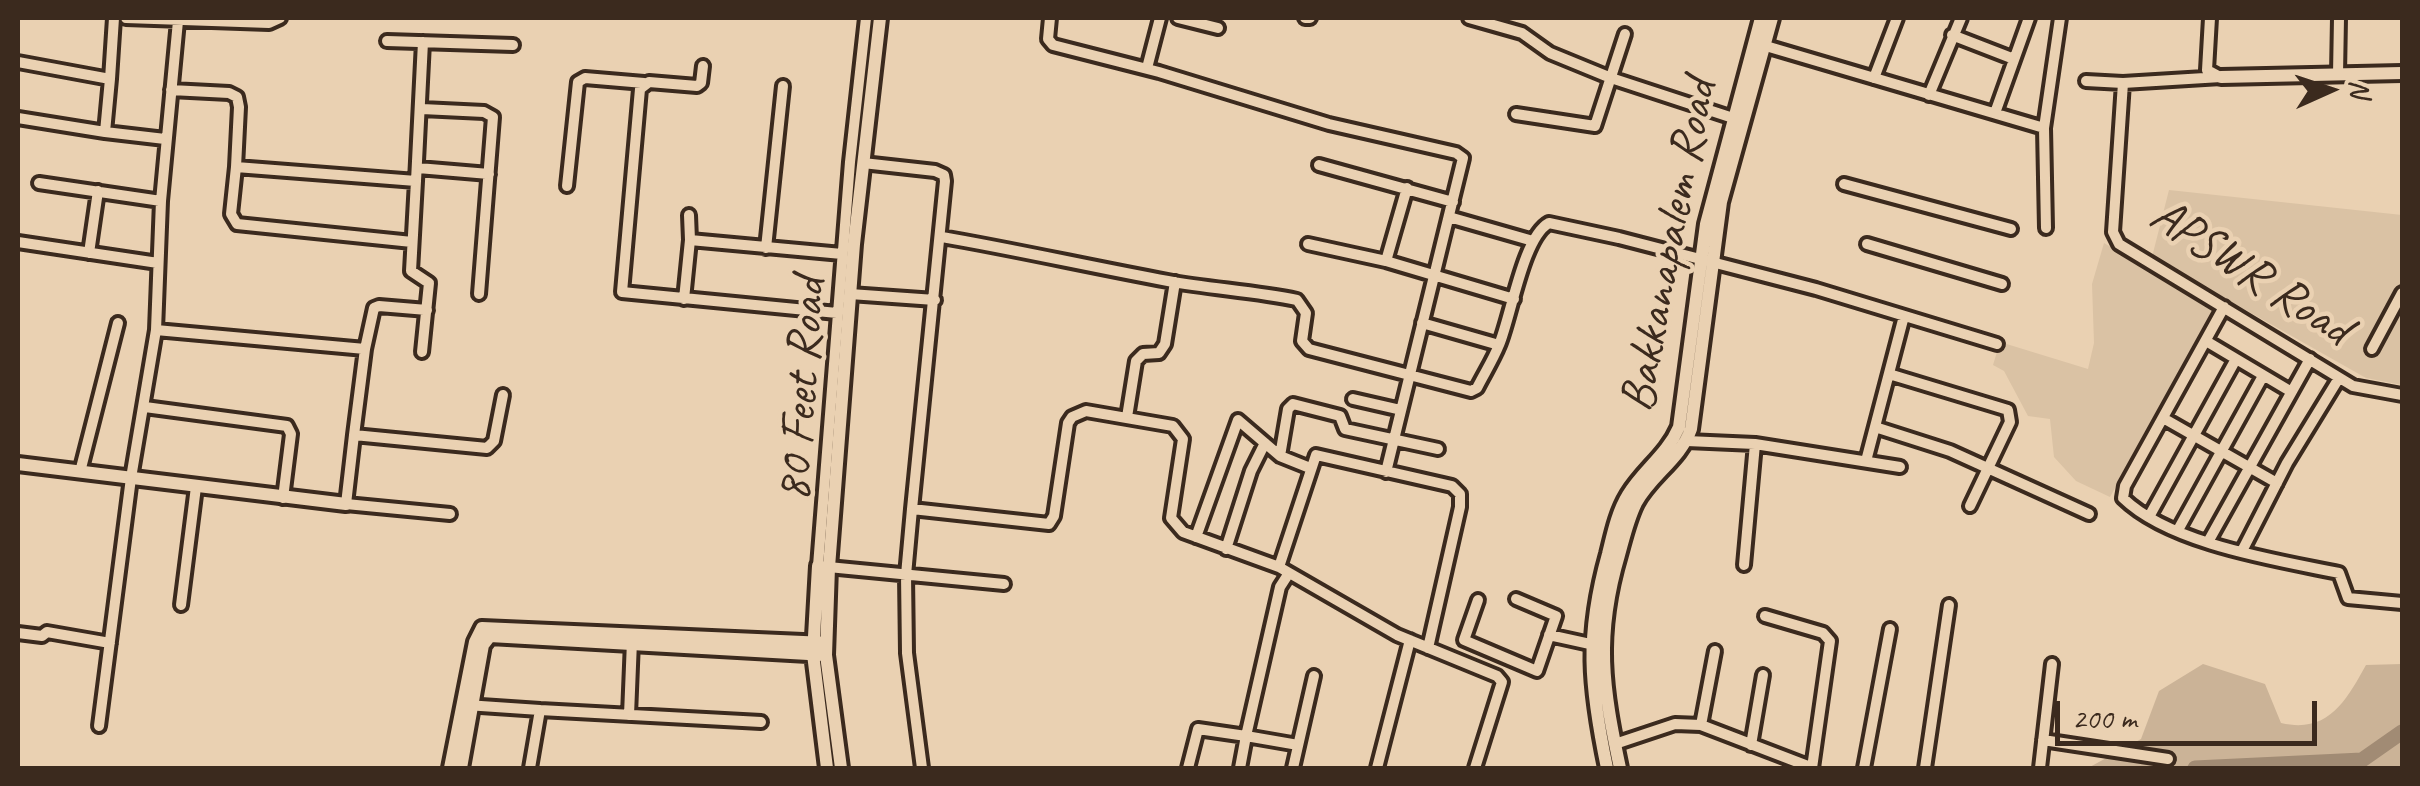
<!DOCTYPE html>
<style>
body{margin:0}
#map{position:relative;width:2420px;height:786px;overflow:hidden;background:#ead1b2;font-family:Caveat,sans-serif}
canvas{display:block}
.frame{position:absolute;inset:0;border:20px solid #3b2a1e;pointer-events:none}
.north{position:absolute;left:2280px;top:40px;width:100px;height:100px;-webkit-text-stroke:8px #ead1b2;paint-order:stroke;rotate:87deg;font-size:28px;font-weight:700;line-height:40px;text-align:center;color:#3b2a1e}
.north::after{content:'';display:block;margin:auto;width:35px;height:45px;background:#3b2a1e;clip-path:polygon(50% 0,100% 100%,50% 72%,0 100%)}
.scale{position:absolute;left:2055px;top:701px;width:262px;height:45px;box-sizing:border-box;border:5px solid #3b2a1e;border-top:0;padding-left:12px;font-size:30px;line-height:35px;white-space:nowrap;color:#3b2a1e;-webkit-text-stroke:8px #ead1b2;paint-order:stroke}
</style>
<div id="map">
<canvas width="2420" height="786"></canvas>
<div class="frame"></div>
<div class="north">N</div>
<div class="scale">200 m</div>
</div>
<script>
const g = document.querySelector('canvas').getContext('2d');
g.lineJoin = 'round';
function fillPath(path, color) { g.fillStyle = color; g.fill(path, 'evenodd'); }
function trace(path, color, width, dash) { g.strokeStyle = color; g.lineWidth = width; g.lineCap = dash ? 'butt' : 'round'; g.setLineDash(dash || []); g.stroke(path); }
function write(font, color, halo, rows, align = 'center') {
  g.font = font + ' Caveat,sans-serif'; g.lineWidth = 9; g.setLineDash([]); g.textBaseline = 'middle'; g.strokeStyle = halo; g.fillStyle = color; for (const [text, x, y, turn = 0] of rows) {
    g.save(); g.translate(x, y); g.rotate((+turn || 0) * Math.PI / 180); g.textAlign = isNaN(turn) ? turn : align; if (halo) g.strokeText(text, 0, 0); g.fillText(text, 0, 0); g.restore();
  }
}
fillPath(new Path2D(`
 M2169,190L2402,215V385L2366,378L2152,257Z
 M2104,243L2215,308L2110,497L2076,481L2054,457L2050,419L2028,416L2004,371L1993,365L2000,342L2088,369L2094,343L2092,284Z`), '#dac2a4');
fillPath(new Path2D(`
 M2203,664L2265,684L2281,723C2328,734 2346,701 2366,665L2402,664V768H2088L2141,739L2159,691Z`), '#cbb397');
trace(new Path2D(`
 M2195,768L2362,760L2402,732`), '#a18b74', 15);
const minor = new Path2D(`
 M126,18L269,23L280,18
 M866,18L850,162L818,566L1004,584
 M1050,18L1048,39L1053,45L1159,72L1329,124L1456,153L1463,158L1386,472
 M1178,18L1218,28
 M1305,18H1310
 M1469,18L1522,33L1550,53L1611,78L1733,118
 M2210,18L2207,70L2220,77
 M1952,35L2014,59
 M387,41L513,45
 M1759,44L2044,128L2060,18
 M18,62L110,79L105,132L165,139
 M703,66L701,83L697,86L649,82L640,89L622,292L837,313
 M1147,68L1160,18
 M2338,74L2339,18
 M2221,77L2123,83L2113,232L2119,244L2353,386L2402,395
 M1874,78L1897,18
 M110,79L114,18
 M2086,81L2123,83
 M171,90L229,93L237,97L239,107L236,167L416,181L423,42
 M1929,95L1961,18
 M422,109L484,112L493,117L479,294
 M1995,113L2029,18
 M1516,114L1595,126L1625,34
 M18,118L105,132
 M2044,128L2046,228
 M863,163L935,171L944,175L945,181L912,509
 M1319,165L1453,202
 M236,167L231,214L237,224L412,242
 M418,168L489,174
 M416,181L411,271L429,283L422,352
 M39,183L161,201
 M1844,184L2011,229
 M567,186L578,82L585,78L644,83
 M1449,217L1533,241
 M942,237C1017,250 1092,267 1168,281C1211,289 1254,291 1297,300L1306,313L1302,341L1309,349L1471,391L1477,388C1484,374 1493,360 1499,345C1511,317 1523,237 1549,223L1619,238L1816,289L1997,344
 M690,240L842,254
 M18,242L158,263
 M1308,244L1386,261L1407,188
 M1867,244L2002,284
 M766,248L783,86
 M89,253L98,191
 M1386,261L1514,299
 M850,294L935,300
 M684,299L690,240L689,215
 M2224,307L2125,486L2123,498C2170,544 2276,560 2339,573L2348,598L2402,603
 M1422,323L1499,345
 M156,330L365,349L374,308L379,306L427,310
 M2206,341L2290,391
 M365,349L354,435L487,448L494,441L503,395
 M2372,349L2402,293
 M1889,374L2008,410L2010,422L1970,506
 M1353,399L1401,410
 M145,407L287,426L291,434L283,498
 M1127,417L1136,361L1143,354L1159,353L1165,344L1175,282
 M2163,418L2277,483
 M1875,427L1950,451L2089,514
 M354,435L346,504L450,514
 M1687,441L1755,444L1900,467
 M1280,456L1288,409L1293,404L1340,416L1345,429L1438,449
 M1866,461L1904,316
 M80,472L118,323
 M2150,515L2236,359
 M2178,530L2263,376
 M1196,537L1238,420L1280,456L1310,468
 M2208,542L2310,359
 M1226,549L1251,471L1265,443
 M2242,551L2287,463L2339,378
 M1744,565L1755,444
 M1279,567L1316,455L1452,486L1460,494V507L1428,648
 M1478,600L1464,640L1537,671L1556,616L1516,599
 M181,605L196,487
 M1765,616L1823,633L1830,641L1812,768
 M18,633L42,636L47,632L110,643
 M1549,635L1590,644
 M466,705L540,710
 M629,715L632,641
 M1701,725L1715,651
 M99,726L131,478L156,330L161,201L178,21
 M2043,740L2168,759
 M1615,744L1675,724L1701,725L1813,768
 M1751,745L1763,675
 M530,768L540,710L761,722
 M922,768L907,653L906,575L912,509L1049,524L1054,516L1068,423L1072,417L1086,411L1173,426L1183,439L1171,518L1183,532L1279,567L1397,635L1497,676L1502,682L1475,768
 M1188,768L1198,729L1246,736L1280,587L1289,573
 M1240,768L1246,736L1298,745
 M1293,768L1314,676
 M1377,768L1410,640
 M1864,768L1890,629
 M1925,768L1949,605
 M2040,768L2052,664`);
const tertiary = new Path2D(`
 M2221,77L2402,73
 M18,464L346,504
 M818,566L813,654L827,768
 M450,768L475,642L482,628L826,643
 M461,768L483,645L490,636L826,655
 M841,768L826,655L829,567L854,244L880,18
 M1607,768C1590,686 1585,636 1608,554C1613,534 1617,513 1628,495C1643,470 1667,455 1679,427L1706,224L1761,18
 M1620,768C1603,688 1595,636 1619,555C1624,537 1628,519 1636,503C1651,475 1680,460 1691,429L1721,202L1772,18`);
trace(minor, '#3b2a1e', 18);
trace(tertiary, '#3b2a1e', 20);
trace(minor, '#ead1b2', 10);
trace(tertiary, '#ead1b2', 12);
write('50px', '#3b2a1e', '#ead1b2', [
 ["Bakkanapalem Road",1670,246,-79],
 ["APSWR Road",2250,273,33],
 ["80 Feet Road",803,390,-86]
]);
</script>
